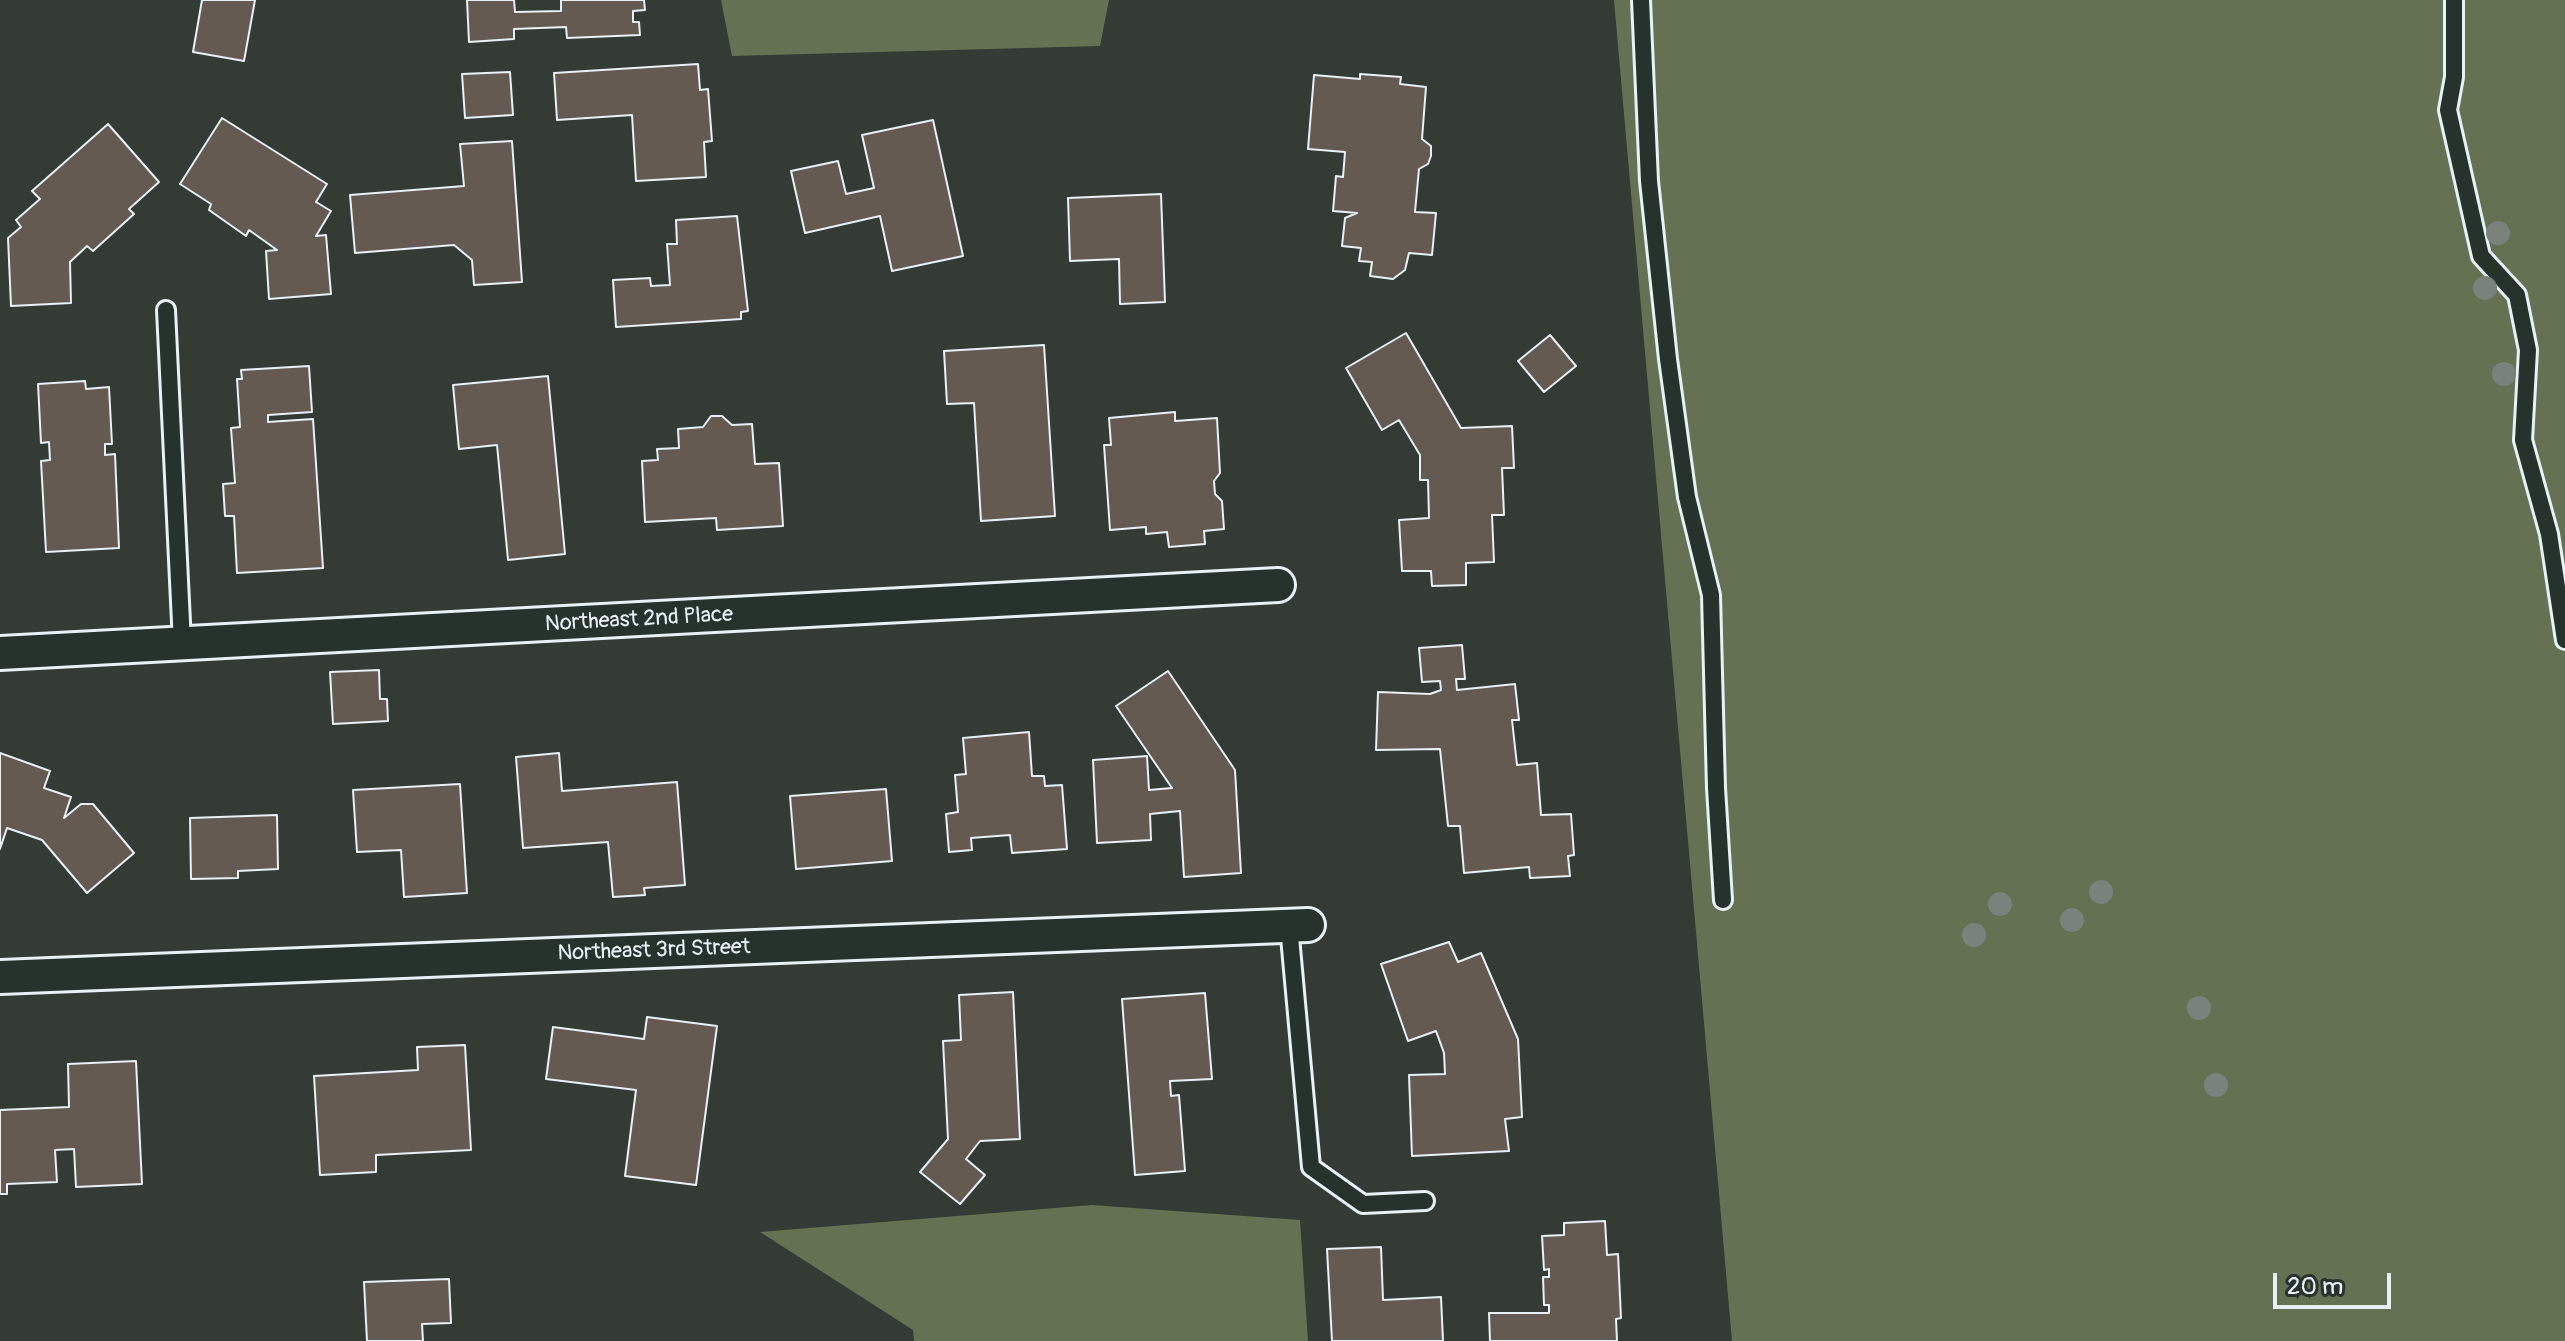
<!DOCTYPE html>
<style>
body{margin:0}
#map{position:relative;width:2565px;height:1341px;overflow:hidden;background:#333b34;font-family:Pangolin,sans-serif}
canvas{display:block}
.scale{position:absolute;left:2273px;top:1273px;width:118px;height:36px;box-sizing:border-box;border:4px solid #e8f1f8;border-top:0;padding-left:10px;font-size:24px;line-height:28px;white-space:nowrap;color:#e8f1f8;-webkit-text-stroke:6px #26332d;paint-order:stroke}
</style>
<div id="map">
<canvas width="2565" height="1341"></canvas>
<div class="scale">20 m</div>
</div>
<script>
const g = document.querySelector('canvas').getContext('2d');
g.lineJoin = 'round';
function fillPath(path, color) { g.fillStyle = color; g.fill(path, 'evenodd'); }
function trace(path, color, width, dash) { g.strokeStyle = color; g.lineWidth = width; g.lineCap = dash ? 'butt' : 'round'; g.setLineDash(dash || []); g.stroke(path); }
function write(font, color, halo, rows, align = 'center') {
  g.font = font + ' Pangolin,sans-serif'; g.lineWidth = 7; g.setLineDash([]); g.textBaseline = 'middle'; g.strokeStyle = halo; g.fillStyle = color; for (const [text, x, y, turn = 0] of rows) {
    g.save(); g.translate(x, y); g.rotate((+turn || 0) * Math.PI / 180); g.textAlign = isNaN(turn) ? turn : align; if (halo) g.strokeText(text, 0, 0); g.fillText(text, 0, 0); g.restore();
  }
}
fillPath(new Path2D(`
 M721,0H1109L1100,46L732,56Z
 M1614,0H2565V1341H1732Z
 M1092,1205L1300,1220L1308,1341H914L913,1330L760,1232Z`), '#647152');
const building = new Path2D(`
 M202,0H255L244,61L193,52Z
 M467,0H514L515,12L561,11V0H644L645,10L633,11V22H639L640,35L567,38L566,27L514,29V39L469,42Z
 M698,64L700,90L708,89L712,141L704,142L706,177L636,181L632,115L557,120L554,73Z
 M510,72L513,115L465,118L462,74Z
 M1360,74L1401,77L1400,84L1426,87L1422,139L1431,146V156L1428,164L1419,169L1415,212L1436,213L1432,255L1409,253L1405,270L1393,279L1370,276L1372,262L1359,261L1361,248L1342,246L1345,218L1357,213L1333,211L1336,176L1343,177L1345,152L1308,149L1314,75L1360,79Z
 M222,118L327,184L316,202L331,211L316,236L326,235L331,294L269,299L266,251L277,250L249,230L246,236L209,210L211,204L180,184Z
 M933,120L963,256L892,271L880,216L805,233L791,171L838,161L846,194L874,188L862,135Z
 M108,124L159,182L129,209L134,214L93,251L87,246L70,262L71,303L11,306L8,238L21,227L16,220L40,199L32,191Z
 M512,141L522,282L474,285L472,260L454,245L355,253L350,195L464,186L460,144Z
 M1161,194L1165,302L1120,304L1119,259L1070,261L1068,198Z
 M737,216L748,311L741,312V319L616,327L613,280L650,278L651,286L670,285L667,244H677L676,220Z
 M1406,333L1461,428L1512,426L1514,468H1502L1504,515H1492L1494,562L1466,563V585L1432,586L1431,571H1402L1399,520L1429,518L1428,480H1420V455L1399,420L1382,430L1346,368Z
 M1550,335L1576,366L1544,392L1518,361Z
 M1044,345L1055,516L981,521L974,403L947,404L944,351Z
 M309,366L312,412L268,415V422L313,419L323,568L237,573L234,516H225L223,484L235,483L231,428L240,427L237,379H242L241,370Z
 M548,376L565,554L508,560L497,445L459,449L453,385Z
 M85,381L86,389L109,387L112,444H105V455L115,454L119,548L46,552L41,461L50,460L49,442L41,443L38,384Z
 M1175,412V421L1217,418L1220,473L1214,481L1215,494L1222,501L1224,529L1204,531L1205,544L1169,547L1167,532L1146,534V527L1110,530L1104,445H1111L1109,418Z
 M711,416H722L732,425L752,424L755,464L779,463L783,526L717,530L716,518L645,522L642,461L658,460L657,449L679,448L678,429L703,427Z
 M1462,645L1465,679H1456L1457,690L1515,684L1519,720H1512L1517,765L1537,763L1541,815L1571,814L1574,855L1568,856L1570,876L1530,878L1529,867L1464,873L1460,826H1448L1440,749L1376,750L1378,692L1430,694L1441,690L1440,681L1422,682L1419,648Z
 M379,670L380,699H387L388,721L333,724L330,672Z
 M1168,671L1235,770L1241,873L1184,877L1180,811L1150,814L1151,840L1097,843L1093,760L1147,756L1149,790L1172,788L1116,706Z
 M1029,732L1032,776H1044L1045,786L1062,785L1067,849L1012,853L1010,835L971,838L972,850L949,852L946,814L958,812L955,775L966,774L963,738Z
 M0,753L50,771L44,788L71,797L64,818L81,804H93L134,853L87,893L42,840L7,828L0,849Z
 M559,753L562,791L677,782L685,885L644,888L645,895L613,897L608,842L523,848L516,757Z
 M460,784L467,893L404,897L401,850L357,852L353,790Z
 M886,789L892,861L796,869L790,796Z
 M277,815L278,869L238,871V878L191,879L190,818Z
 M1449,942L1458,962L1481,953L1518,1039L1522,1117L1505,1119L1509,1151L1412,1156L1409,1075L1445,1074L1444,1053L1436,1031L1408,1041L1381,964Z
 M1013,992L1020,1139L980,1141L966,1159L985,1175L960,1204L920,1172L948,1139L943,1041L961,1040L959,995Z
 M1205,993L1212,1079L1170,1081L1171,1096L1179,1095L1185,1171L1135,1175L1122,999Z
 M647,1017L717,1026L696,1185L625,1176L636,1090L546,1079L553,1027L644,1039Z
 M465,1045L471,1150L376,1155V1172L320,1175L314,1076L418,1070L417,1047Z
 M136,1061L142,1184L76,1187L74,1149L55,1150L57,1182L7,1184V1194H0V1110L69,1107L68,1064Z
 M1605,1221L1607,1255L1618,1254L1621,1318L1616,1319L1617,1341H1490L1489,1313H1549V1305H1544L1543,1277H1549V1269L1544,1270L1542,1236L1564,1235V1223Z
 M1381,1247L1383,1300L1441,1297L1443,1341H1332L1327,1249Z
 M449,1279L451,1323L422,1324L423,1341H367L364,1282Z`);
fillPath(building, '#655a52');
trace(building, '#e8f1f8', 2);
const lane = new Path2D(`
 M1641,0L1649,181L1668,359L1687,497L1711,595L1716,788L1723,900
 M2454,0V77L2448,110L2481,256L2517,295L2528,350L2523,440L2549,534L2565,640
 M166,310L182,643
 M1289,926L1311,1167L1363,1204L1425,1201`);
const street = new Path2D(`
 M0,653L1278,585
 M0,977L1308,925`);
trace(lane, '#e8f1f8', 22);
trace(street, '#e8f1f8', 38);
trace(lane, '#26332d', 16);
trace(street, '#26332d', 32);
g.fillStyle = '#79837c';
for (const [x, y] of [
 [2498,233],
 [2485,288],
 [2504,374],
 [2101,892],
 [2000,904],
 [2072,920],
 [1974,935],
 [2199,1008],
 [2216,1085]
]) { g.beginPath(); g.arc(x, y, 12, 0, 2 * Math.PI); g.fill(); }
write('22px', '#e8f1f8', '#26332d', [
 ["Northeast 2nd Place",639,620,-3],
 ["Northeast 3rd Street",654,951,-2]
]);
</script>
